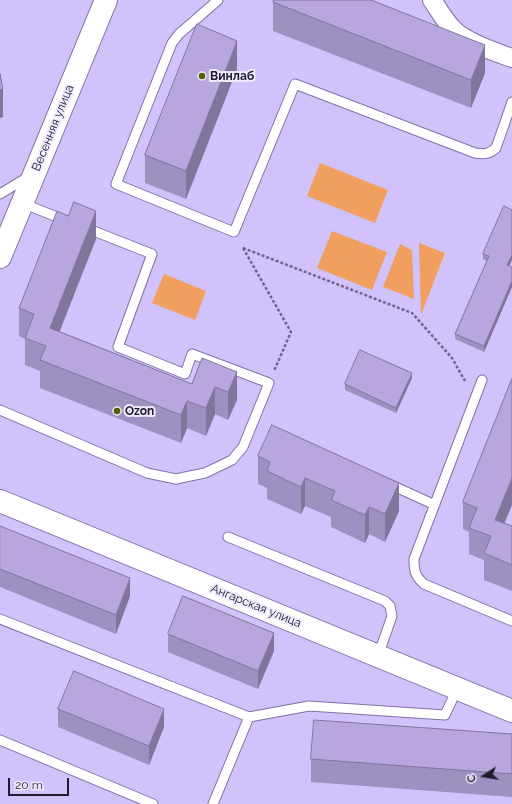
<!DOCTYPE html>
<meta charset="utf-8">
<style>
body{margin:0}
#map{position:relative;width:512px;height:804px;overflow:hidden;background:#d2c2fb;font-family:Raleway,sans-serif}
canvas{display:block}
.north{position:absolute;left:464px;top:756px;width:40px;height:40px;-webkit-text-stroke:3px #efeafc;paint-order:stroke;rotate:258deg;font-size:11px;font-weight:700;line-height:16px;text-align:center;color:#201a2f}
.north::after{content:'';display:block;margin:auto;width:14px;height:18px;background:#201a2f;clip-path:polygon(50% 0,100% 100%,50% 72%,0 100%)}
.scale{position:absolute;left:8px;top:778px;width:61px;height:18px;box-sizing:border-box;border:2px solid #201a2f;border-top:0;padding-left:5px;font-size:12px;line-height:14px;white-space:nowrap;color:#201a2f;-webkit-text-stroke:3px #efeafc;paint-order:stroke}
</style>
<div id="map">
<canvas width="512" height="804"></canvas>
<div class="north">С</div>
<div class="scale">20 m</div>
</div>
<script>
const g = document.querySelector('canvas').getContext('2d');
g.lineJoin = 'round';
function fillPath(path, color) { g.fillStyle = color; g.fill(path, 'evenodd'); }
function trace(path, color, width, dash) { g.strokeStyle = color; g.lineWidth = width; g.lineCap = dash ? 'butt' : 'round'; g.setLineDash(dash || []); g.stroke(path); }
function write(font, color, halo, rows, align = 'center') {
  g.font = font + ' Raleway,sans-serif'; g.lineWidth = 4; g.setLineDash([]); g.textBaseline = 'middle'; g.strokeStyle = halo; g.fillStyle = color; for (const [text, x, y, turn = 0] of rows) {
    g.save(); g.translate(x, y); g.rotate((+turn || 0) * Math.PI / 180); g.textAlign = isNaN(turn) ? turn : align; if (halo) g.strokeText(text, 0, 0); g.fillText(text, 0, 0); g.restore();
  }
}
fillPath(new Path2D(`
 M320,163L388,190L375,223L307,196Z
 M332,231L387,252L372,290L317,268Z
 M419,243L445,253L421,315Z
 M400,244L412,250L414,299L383,287Z
 M164,274L206,291L195,320L152,303Z`), '#f09f5e');
const lane = new Path2D(`
 M218,0L179,34L172,43L116,184L234,232L295,84L475,153C484,154 488,155 496,148L512,102
 M0,194L28,177
 M22,203L67,221
 M482,380L414,559C414,571 415,576 424,584L512,621
 M0,410L147,473L176,479L190,476L205,473L232,460L243,447L269,383L192,354L185,374L118,347L152,254L86,228
 M389,484L435,505
 M228,537L385,601L390,606L392,616L378,656
 M0,619L249,717L309,706L445,715L457,689
 M0,740L153,804
 M213,804L249,717`);
const street = new Path2D(`
 M432,0C439,10 444,20 453,29C465,42 495,52 512,58`);
const secondary = new Path2D(`
 M0,257L106,0
 M0,501L512,711`);
trace(lane, '#8171a6', 11);
trace(street, '#8171a6', 20);
trace(secondary, '#8171a6', 24);
trace(new Path2D(`
 M243,248L412,313L452,358L465,381
 M243,248L291,332L274,371`), '#70668b', 2.5, [3, 2]);
trace(lane, '#fff', 9);
trace(street, '#fff', 18);
trace(secondary, '#fff', 22);
fillPath(new Path2D(`
 M273,2L485,73L471,108L273,31Z
 M237,69L186,199L145,183V155Z
 M512,210V260L509,266L512,267V287L484,352L455,339V334L487,261L483,259V254Z
 M68,216L96,239L59,331L192,384L202,358L237,400L228,420L215,414L206,436L187,428L181,443L40,388V371L25,365V339L19,336V308Z
 M412,378L396,413L345,390V384Z
 M512,379L505,523L512,526V591L484,580V560L469,554V532L463,529V502Z
 M258,456L399,511L385,542L369,534L365,543L331,527V517L305,506L301,514L267,499V488L258,484Z
 M0,526L130,596L116,634L0,587Z
 M168,634L274,651L258,689L168,652Z
 M58,709L164,727L149,765L58,727Z
 M512,734V797L311,782V759Z`), '#9e90c0');
fillPath(new Path2D(`
 M237,41V69L186,199V171Z
 M485,45V73L471,108V80Z
 M3,89V117L0,118V90Z
 M96,211V239L50,356V328Z
 M512,255V260L507,270V265Z
 M512,281V287L484,352V346Z
 M237,372V400L228,420V392Z
 M412,373V378L396,413V408Z
 M215,387V414L206,436V408Z
 M187,401V428L181,443V415Z
 M305,478V506L301,514V487Z
 M512,478V505L495,546V520Z
 M399,483V511L385,542V514Z
 M369,507V534L365,543V515Z
 M130,578V596L116,634V615Z
 M274,633V651L258,689V671Z
 M164,709V727L149,765V746Z`), '#81759c');
const building = new Path2D(`
 M274,0H371L485,45L471,80L273,2Z
 M197,24L237,41L186,171L145,155Z
 M0,74L3,89L0,90Z
 M74,202L96,211L50,328L192,384L202,358L237,372L228,392L215,387L206,408L187,401L181,415L40,360L46,346L25,338L34,314L19,308L57,211L68,216Z
 M504,206L512,210V255L507,265L512,267V281L484,346L455,334L489,256L483,254Z
 M360,350L412,373L396,408L345,384Z
 M512,379V478L495,520L512,526V565L484,553L491,536L469,528L477,508L463,502Z
 M272,425L399,483L385,514L369,507L365,515L331,500L335,491L305,478L301,487L267,471L270,462L258,456Z
 M0,526L130,578L116,615L0,569Z
 M183,596L274,633L258,671L168,634Z
 M74,671L164,709L149,746L58,709Z
 M314,720L512,734V774L311,759Z`);
fillPath(building, '#b8a7df');
trace(building, '#81759c', 1);
for (const [x, y, r, color] of [
 [202,76,4,"#546000"],
 [117,411,4,"#546000"]
]) { const dot = new Path2D(); dot.arc(x, y, r, 0, 2 * Math.PI); g.fillStyle = color; g.fill(dot); trace(dot, '#efeafc', 1.5); }
write('bold 12px', '#201a2f', '#efeafc', [
 ["Винлаб",210,76],
 ["Ozon",125,411]
], 'left');
write('12px', '#201a2f', '#efeafc', [
 ["Весенняя улица",53,128,-68],
 ["Ангарская улица",256,606,22]
]);
</script>
